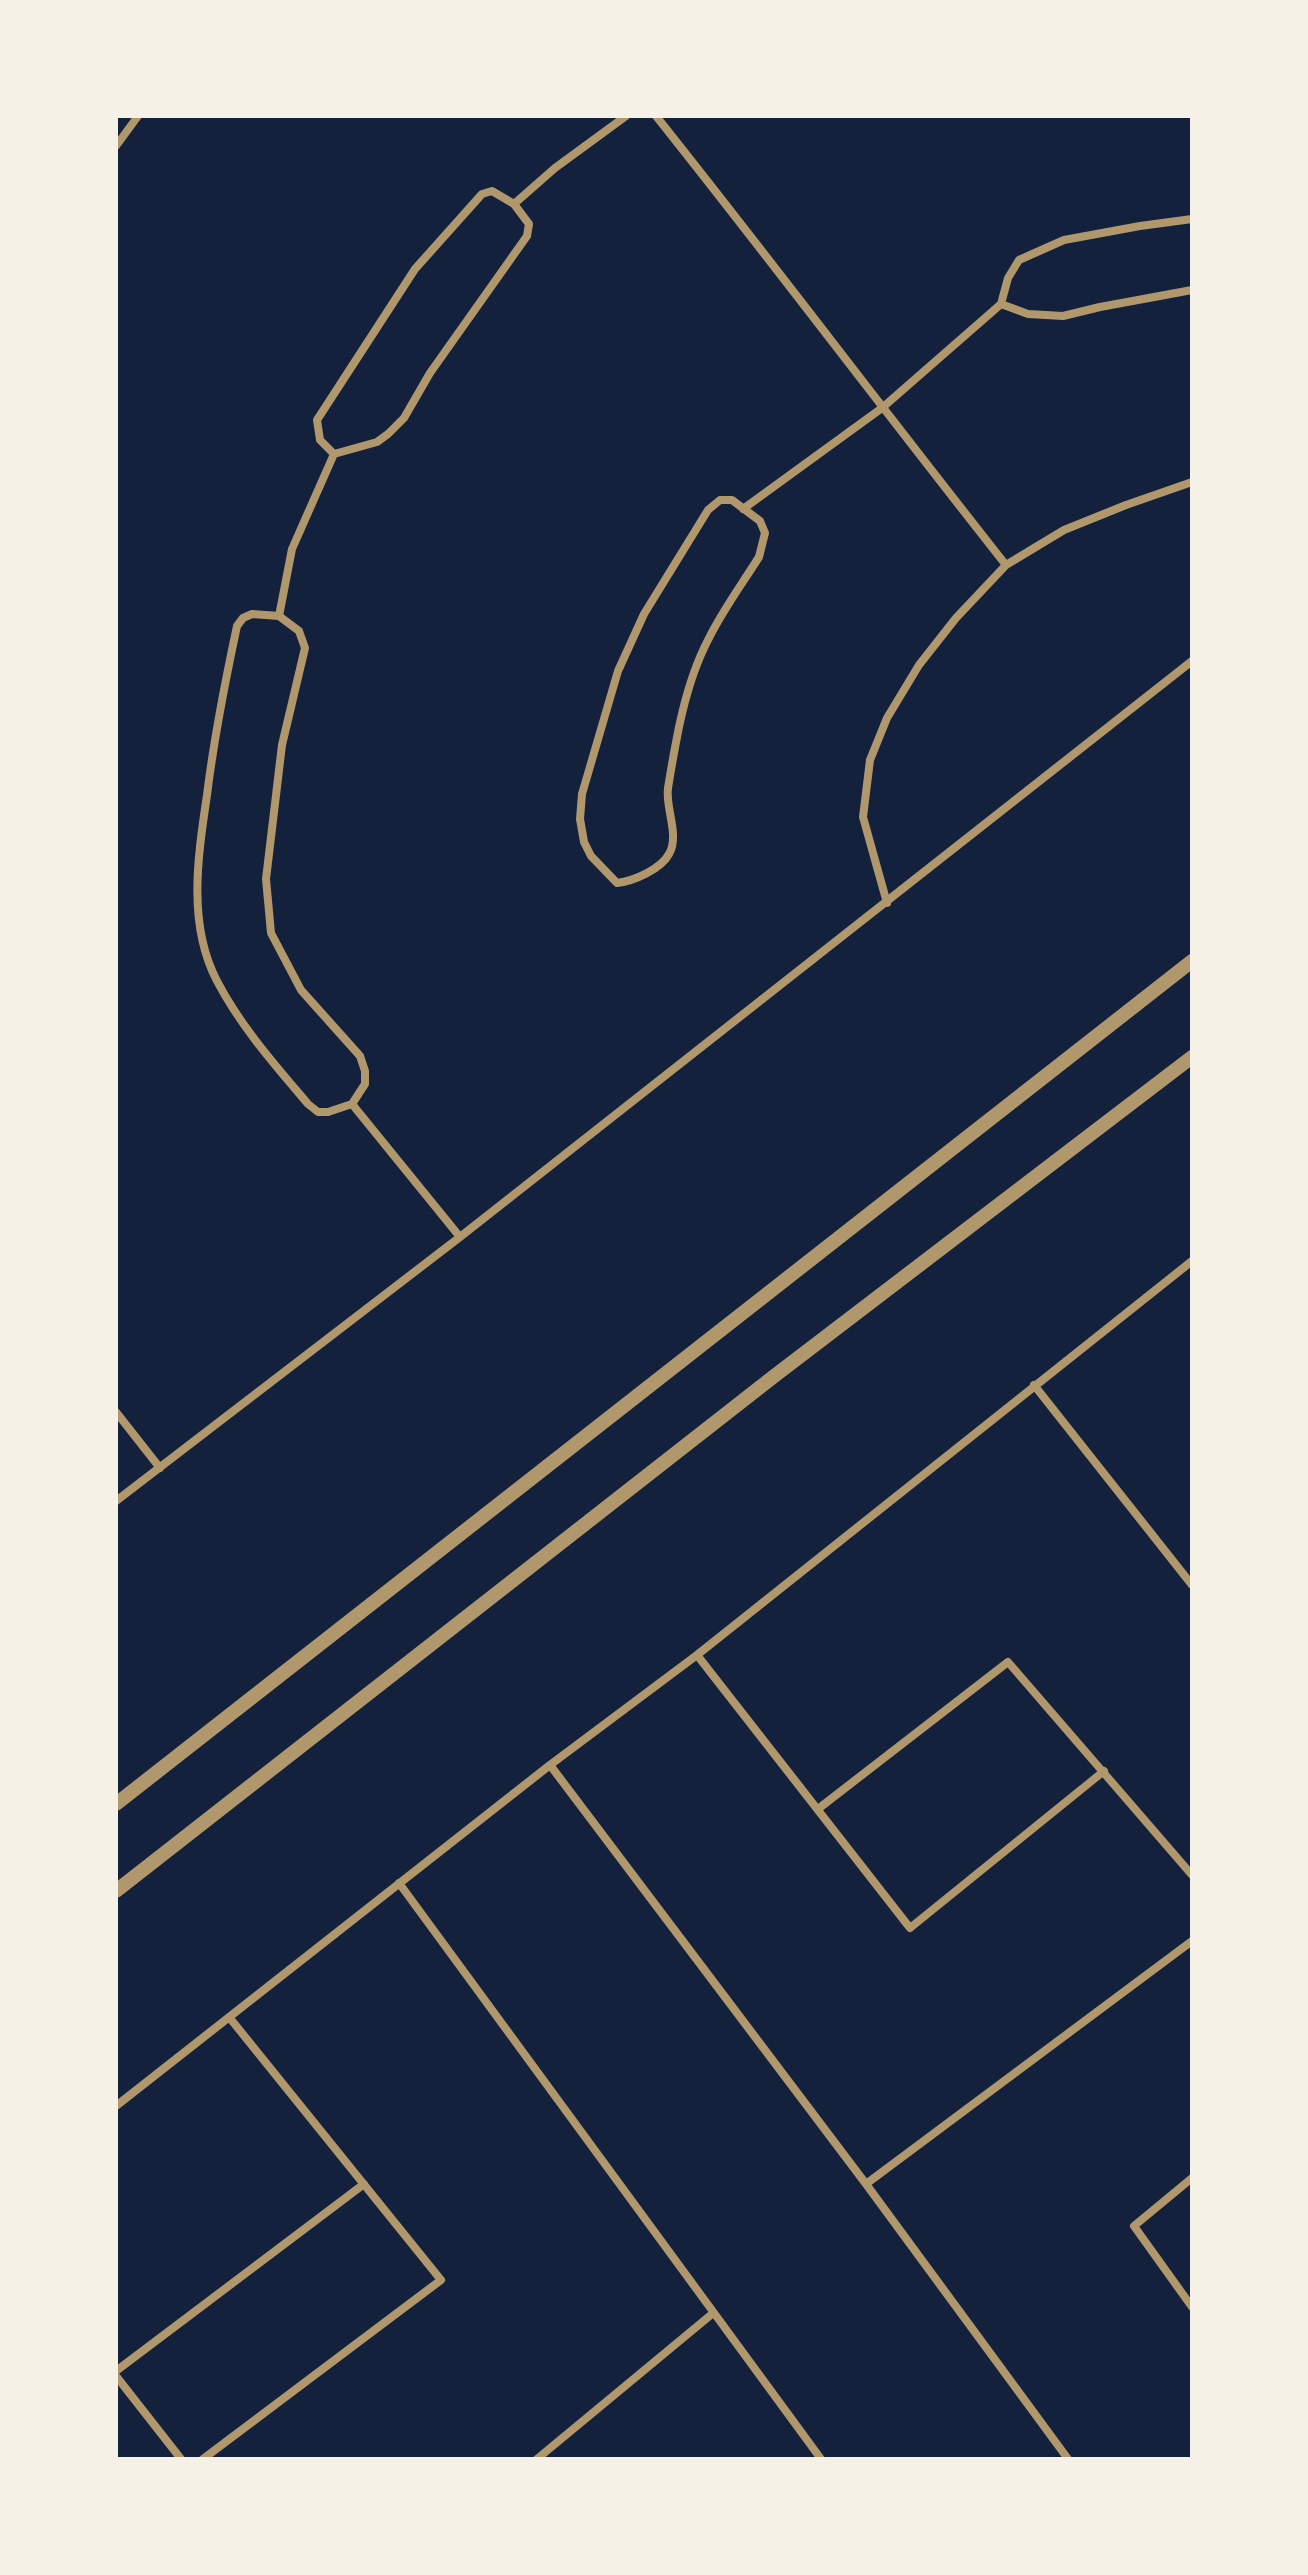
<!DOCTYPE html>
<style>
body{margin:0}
#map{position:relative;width:1308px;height:2575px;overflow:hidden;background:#14213d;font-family:Karla,sans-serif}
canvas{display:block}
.frame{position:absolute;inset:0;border:118px solid #f6f1e7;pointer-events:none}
</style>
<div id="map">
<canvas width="1308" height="2575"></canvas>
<div class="frame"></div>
</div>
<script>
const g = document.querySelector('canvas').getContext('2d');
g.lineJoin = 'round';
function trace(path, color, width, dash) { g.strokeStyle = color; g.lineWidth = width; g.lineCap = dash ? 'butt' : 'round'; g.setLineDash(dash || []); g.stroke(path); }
trace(new Path2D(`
 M656,116C774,264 888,416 1006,565
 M116,146L138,116
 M514,204L555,168L626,116
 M1001,304L1028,314L1063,316L1100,307L1192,290
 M720,500H732L760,521L765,533L759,557C742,584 722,611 708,640C685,684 676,739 668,788C665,808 680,835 669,854C661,869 634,881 617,883L591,856L584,842L580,819L582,794L618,671L644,614L708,510Z
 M743,509L882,408L1001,304L1008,278L1019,260L1064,240L1140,226L1192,219
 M252,614L279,616L299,631L305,648L282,745L266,879L271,933L301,990L360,1056L365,1071V1084L352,1104L328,1112H318L308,1104C275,1065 241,1027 217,981C187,924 198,856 207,795C214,738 225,682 237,626L243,618Z
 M279,616L292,549L334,454L377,442L388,434L404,418L430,373L527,236L529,224L514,204L492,191L482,194L415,269L317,420L320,440L334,454
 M887,903L863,817L870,760L887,718L919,665L956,618L1006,565L1064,530L1126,505L1192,482
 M352,1104L460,1237
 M1034,1385L1192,1585
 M116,1412L160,1468
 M116,1501L460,1237L1192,661
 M697,1655L910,1928L1104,1771
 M550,1765L866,2184L1068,2459
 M818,1809L1008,1662L1192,1875
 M399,1883L821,2459
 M116,2106L550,1765L697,1655L1192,1261
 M1192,2178L1134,2226L1192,2307
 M866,2184L1192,1941
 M116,2371L364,2184
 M116,2376L181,2459
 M203,2459L441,2280L229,2017
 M537,2459L712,2314`), '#b1986c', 8);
trace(new Path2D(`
 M116,1804L1192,961
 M116,1891L773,1377L1192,1057`), '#b1986c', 14);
</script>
